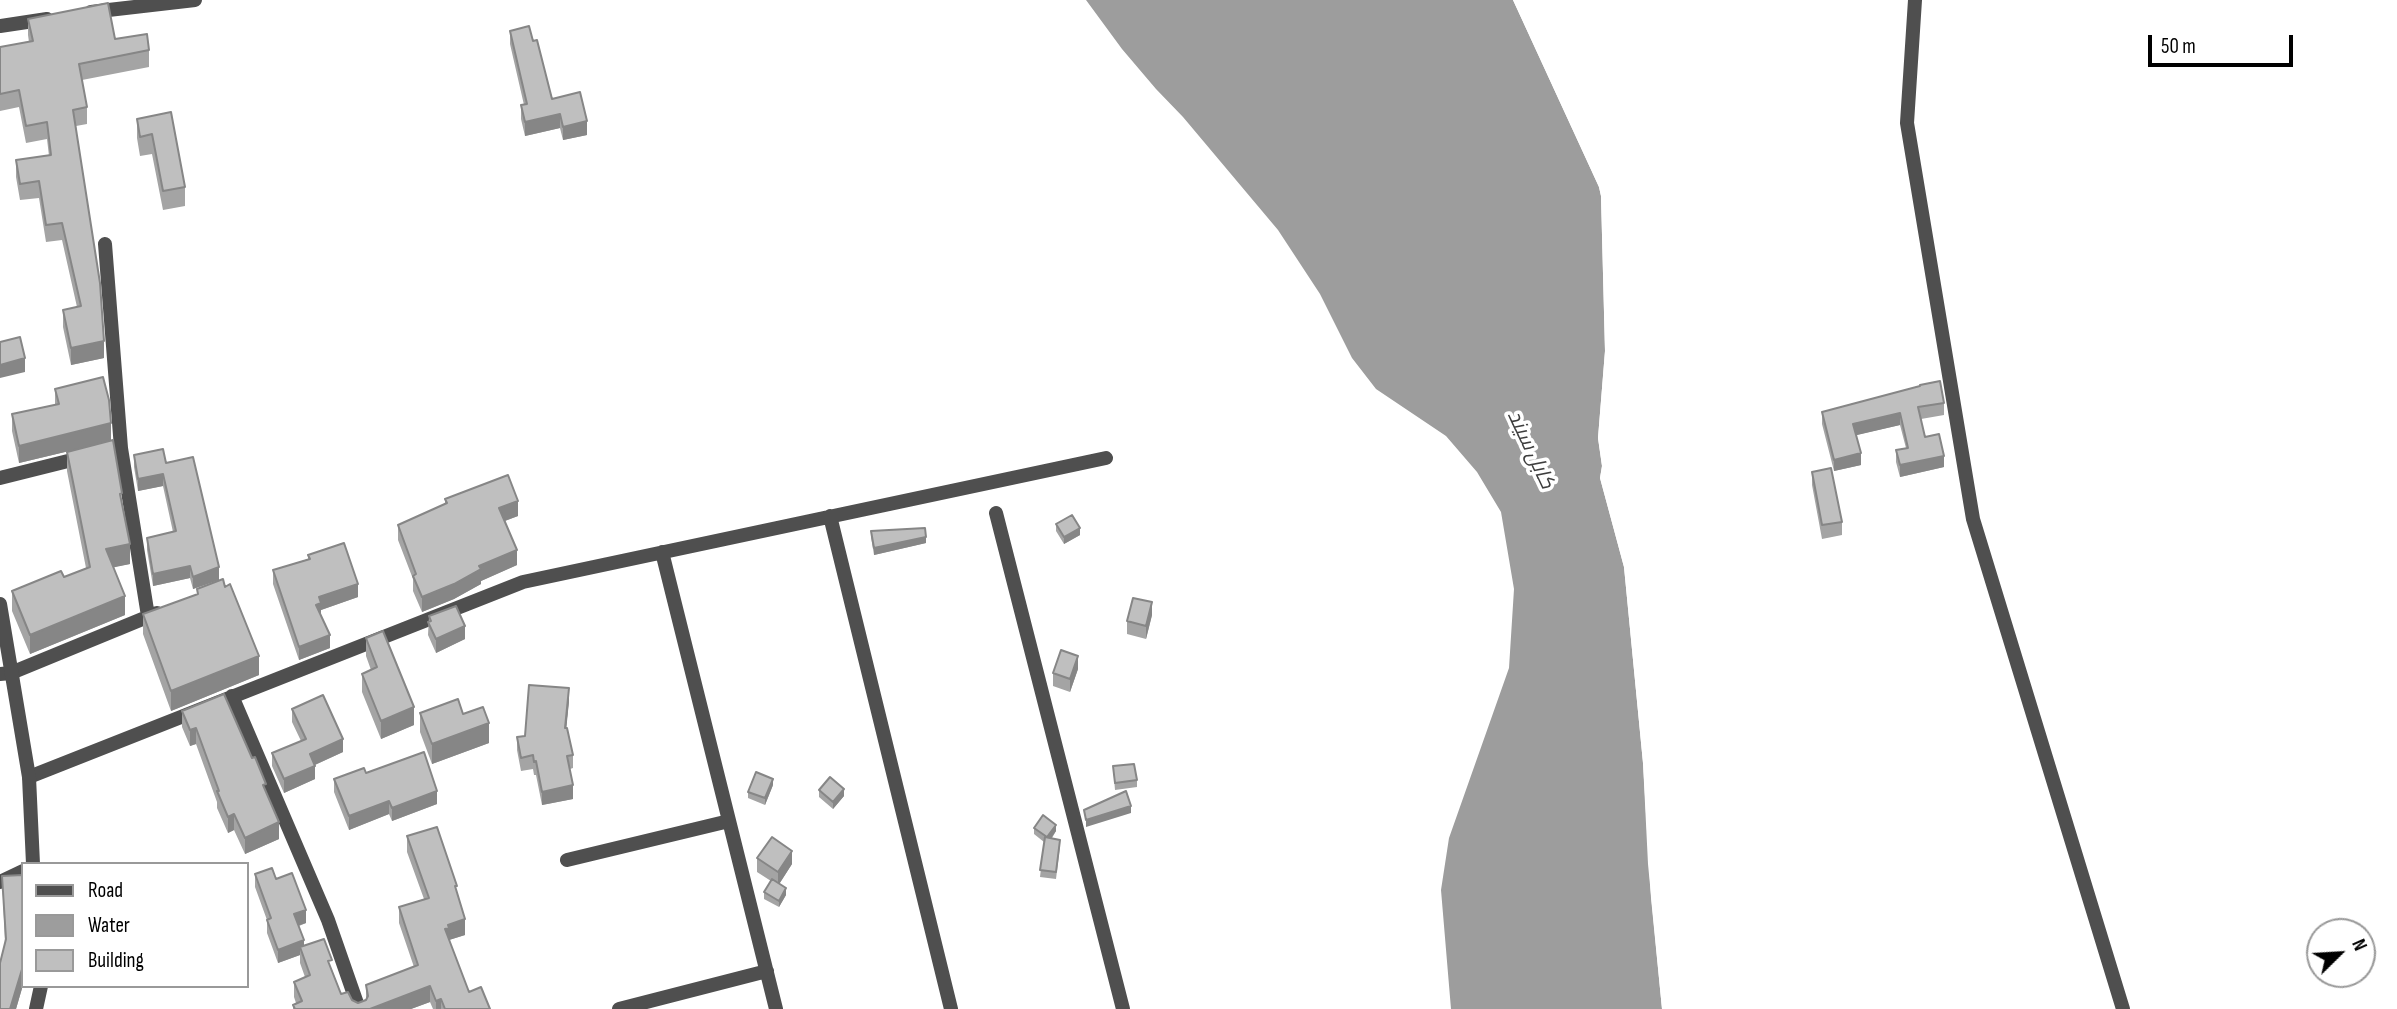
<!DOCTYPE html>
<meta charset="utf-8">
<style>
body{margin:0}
#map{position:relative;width:2397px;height:1009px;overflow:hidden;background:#fff;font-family:"Sofia Sans Condensed",sans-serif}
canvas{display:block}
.legend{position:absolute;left:21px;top:862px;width:228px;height:126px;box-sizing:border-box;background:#fff;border:2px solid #999;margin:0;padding:9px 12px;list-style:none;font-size:21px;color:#000}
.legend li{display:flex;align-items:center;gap:14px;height:35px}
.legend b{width:35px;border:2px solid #999}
.north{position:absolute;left:2306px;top:918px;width:70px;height:70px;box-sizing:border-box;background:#fff;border:2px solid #999;border-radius:50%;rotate:66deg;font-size:19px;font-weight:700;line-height:28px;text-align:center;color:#000}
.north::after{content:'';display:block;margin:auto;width:24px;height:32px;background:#000;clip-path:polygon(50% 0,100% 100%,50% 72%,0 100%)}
.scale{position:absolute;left:2148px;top:35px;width:145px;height:32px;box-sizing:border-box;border:4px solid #000;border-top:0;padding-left:9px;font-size:21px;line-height:24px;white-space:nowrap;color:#000;-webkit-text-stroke:5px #fff;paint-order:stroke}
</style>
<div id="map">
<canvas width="2397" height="1009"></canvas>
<ul class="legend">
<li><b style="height:9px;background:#4f4f4f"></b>Road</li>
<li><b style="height:19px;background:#9d9d9d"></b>Water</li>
<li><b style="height:19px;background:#bfbfbf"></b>Building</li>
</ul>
<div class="north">N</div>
<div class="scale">50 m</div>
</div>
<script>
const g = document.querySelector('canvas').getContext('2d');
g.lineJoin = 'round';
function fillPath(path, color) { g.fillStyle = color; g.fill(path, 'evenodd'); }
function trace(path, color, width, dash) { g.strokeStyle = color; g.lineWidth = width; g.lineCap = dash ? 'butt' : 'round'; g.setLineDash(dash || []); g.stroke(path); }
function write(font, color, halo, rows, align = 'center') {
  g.font = font + ' "Sofia Sans Condensed",Cairo,sans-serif'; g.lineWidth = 7; g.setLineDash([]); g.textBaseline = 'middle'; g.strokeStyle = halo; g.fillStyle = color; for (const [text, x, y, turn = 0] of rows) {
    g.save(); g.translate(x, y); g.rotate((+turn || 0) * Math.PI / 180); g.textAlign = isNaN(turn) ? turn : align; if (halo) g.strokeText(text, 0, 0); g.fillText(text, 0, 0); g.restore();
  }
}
fillPath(new Path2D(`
 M1086,0H1513L1599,187L1601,196L1605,351L1598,438L1602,466L1600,478L1624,567L1643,763L1648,864L1662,1009H1451L1441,890L1449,838L1509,668L1514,589L1501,512L1477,472L1446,436L1376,389L1352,358L1320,294L1278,230L1183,117L1156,89L1122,49Z`), '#9d9d9d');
fillPath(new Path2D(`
 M1513,0H1517L1602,186L1604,196L1608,351L1601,438L1605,466L1604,478L1627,566L1647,762L1652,864L1666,1009H1662L1651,898L1643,763L1624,567L1600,478L1602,466L1598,438L1605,351L1601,196L1599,187Z`), '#fff');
trace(new Path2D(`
 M91,12L195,0
 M0,26L47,19
 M105,244L121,448L148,616
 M0,478L84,457
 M996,513L1123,1009
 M830,516L951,1009
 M662,552L776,1009
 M0,674L11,673L157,613
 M232,696L328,920L359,1009
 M29,777L523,582L1106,458
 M567,860L729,821
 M0,882L23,871
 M619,1009L767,971`), '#4f4f4f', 14);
trace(new Path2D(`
 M1915,0L1907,123L1973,519L2123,1009
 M0,604L29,777L33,864
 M36,1009L41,986`), '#4f4f4f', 14);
fillPath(new Path2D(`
 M28,19L115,39L149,50V67L82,80L87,107V124L76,126L104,358L71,365L63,327V310L77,307L62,240L46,242L39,198L20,200L16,177V160L49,156L47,139L26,143L19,107L0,111V47L29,42L28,35Z
 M510,31L533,41L552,99L587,135L563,140L560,128L525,136L521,119V105H524L510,44Z
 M171,112L185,187V206L163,210L152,154L140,156L137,138V119Z
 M55,389L111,441L19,463L12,431V414L55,405Z
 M1944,403V415L1921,419L1925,437L1944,467L1900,477L1896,462V450L1906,448L1900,425L1856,435L1861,465L1834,471L1822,424V412Z
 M67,452L122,504L130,564L113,567L125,615L30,654L12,611V591L64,577L86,568L67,471Z
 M134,455L166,463L219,580L193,589L190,578L153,586L147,550V538L173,532L163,486L138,491L134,467Z
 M1812,472L1842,522V535L1822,539L1812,485Z
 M445,499L518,516L505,521L517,565L481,581V584L454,599L422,612L413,591V579L398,540V525L445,504Z
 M1056,524L1080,535L1064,544L1056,531Z
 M871,531L926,543L874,555L871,537Z
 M308,555L358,597L321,610V615L330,648L299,660L273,584V570L308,559Z
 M225,587L259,675L171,711L143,634V614L197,595V589Z
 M1152,615L1146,639L1127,634V621Z
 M429,616L465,639L436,653L428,635Z
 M366,638L414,725L381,739L362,692V674L371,670L366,656Z
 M1078,669L1070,692L1053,686V673Z
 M569,701L566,728L573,755V768L570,769L573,799L542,805L536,775H534L533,769L521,771L517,750V737L525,736Z
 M292,709L343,752L315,765V779L284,793L272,766V753L301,741L292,722Z
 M182,711L266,793L279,839L245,854L234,830L228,833L217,808V802L196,744L190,746L182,727Z
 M420,713L463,714L489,743L432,764L420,732Z
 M1113,766L1137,780V787L1115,790Z
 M366,773L437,804L392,821L389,814L349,830L334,792V779Z
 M773,785L765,805L748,798V792Z
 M819,790L844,796L833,809L819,797Z
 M1034,828L1056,831L1052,838L1060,846L1056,879L1040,877L1044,842L1034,834Z
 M407,836L457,895L465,935L449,940L469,992L490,1009H433L430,1002L411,1009H293V1005L296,1003L294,997V982L305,977L300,963V955L278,963L267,933V920L255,887V874L276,879L306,923L299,926L304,946L332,970L341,994L358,1003L366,999V985L414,967L399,923V907L424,899L407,852Z
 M757,858L792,864L779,884L786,895L779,907L764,899V892L771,881L757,872Z
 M23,875V985L16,1009L5,943L2,876Z`), '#a4a4a4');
fillPath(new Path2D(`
 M560,114V128L525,136V122Z
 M587,121V135L563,140V127Z
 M104,341V358L71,365V348Z
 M25,358V372L0,378V365Z
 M1900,413V425L1853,436V424Z
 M111,423V441L19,463V446Z
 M1861,453V465L1834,471V460Z
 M1944,456V467L1900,477V465Z
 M163,474V486L138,491V479Z
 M518,501V516L499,523V508Z
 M1080,528V535L1064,544V537Z
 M926,537V543L874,555V548Z
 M130,544V564L106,569V549Z
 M517,550V565L481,581V584L454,599L422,612V597L479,566Z
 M190,566V578L153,586V574Z
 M219,567V580L193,589V577Z
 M358,584V597L321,610V617L316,605L319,597Z
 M125,596V615L30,654V635Z
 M1152,602V615L1146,639V626Z
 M465,626V639L436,653V639Z
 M330,635V648L299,660V647Z
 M259,656V675L171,711V691Z
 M1078,656V669L1070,692V679Z
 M569,688V701L565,742V728Z
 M414,707V725L381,739V721Z
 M489,723V743L432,764V744Z
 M196,728V744L190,746V730Z
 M343,739V752L310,767V754Z
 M315,766V779L284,793V779Z
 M773,779V785L765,805V798Z
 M573,785V799L542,805V792Z
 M844,789V796L833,809V802Z
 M437,791V804L392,821V808Z
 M389,801V814L349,830V816Z
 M1131,806V813L1086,827V820Z
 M234,814V830L228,833V817Z
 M279,822V839L245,854V838Z
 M1056,825V831L1047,844V837Z
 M792,851V864L778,886V872Z
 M786,888V895L779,907V901Z
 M306,910V923L294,927V914Z
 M465,919V935L449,940L445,929L448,925Z
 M304,940V953L300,947V955L278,963V950Z
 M23,966V985L16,1009H10Z
 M430,986V1002L411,1009H370Z
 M441,999V1009H436V1001Z`), '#868686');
const building = new Path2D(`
 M108,3L115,39L147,34L149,50L79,64L87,107L73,110L100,283L104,341L71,348L63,310L81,306L62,223L46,225L39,181L20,184L16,160L51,155L47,122L26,126L19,90L0,94V47L33,41L28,19Z
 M529,26L533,41L537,40L552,99L580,92L587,121L563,127L560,114L525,122L521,105L527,104L510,31Z
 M171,112L185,187L163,191L152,134L140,137L137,119Z
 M20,337L25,358L0,365V342Z
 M103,377L109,400L111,423L19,446L12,414L59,404L55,389Z
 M1940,381L1944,403L1918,407L1925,437L1939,434L1944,456L1900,465L1896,450L1908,448L1900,413L1853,424L1861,453L1834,460L1822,412L1920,386V385Z
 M113,440L122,493L120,494L130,544L106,549L125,596L30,635L12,591L61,571L64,577L90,567L67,452Z
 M163,449L166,463L193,457L219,567L193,577L190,566L153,574L147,538L176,531L163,474L138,479L134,455Z
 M1831,468L1842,522L1822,525L1812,472Z
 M508,475L518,501L499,508L517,550L479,566L481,569L454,584L422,597L413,576L416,574L398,525L447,503L445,499Z
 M1072,515L1080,528L1064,537L1056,524Z
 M925,528L926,537L874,548L871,531Z
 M344,543L358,584L319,597L321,603L316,605L330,635L299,647L273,570L310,559L308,555Z
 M223,579L225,587L230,584L259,656L171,691L143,614L198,594L197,589Z
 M1133,598L1152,602L1146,626L1127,621Z
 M456,606L465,626L436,639L428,622L431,621L429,616Z
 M383,631L414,707L381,721L362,674L377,667L366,638Z
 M1061,650L1078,656L1070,679L1053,673Z
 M529,685L569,688L565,728H567L573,755L567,756L573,785L542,792L536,761L534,762L533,755L521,758L517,737L525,736Z
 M224,694L252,758L255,757L266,784L263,785L279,822L245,838L234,814L228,817L217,791H219L196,728L190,730L182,711Z
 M323,695L343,739L310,754L315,766L284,779L272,753L306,739L292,709Z
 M458,699L463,714L483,707L489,723L432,744L420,713Z
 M424,752L437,791L392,808L389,801L349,816L334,779L364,768L366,773Z
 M1134,764L1137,780L1115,783L1113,766Z
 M756,772L773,779L765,798L748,792Z
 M830,777L844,789L833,802L819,790Z
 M1126,791L1131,806L1086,820L1084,810Z
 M1043,815L1056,825L1047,837L1034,828Z
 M437,827L457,886H455L465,919L448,925L449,928L445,929L469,992L481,987L490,1009H445L441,999L436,1001L430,986L370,1009H295L293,1005L302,1001L294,982L310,975L300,947L324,939L332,960L328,961L341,994L348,992L352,1000L358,1003L366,1000L368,996L366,985L418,965L399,907L429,898L407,836Z
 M772,837L792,851L778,872L757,858Z
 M1045,837L1060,840L1056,872L1040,870Z
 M272,868L276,879L292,873L306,910L294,914L304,940L278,950L267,920L271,918L255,874Z
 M23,875V966L10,1009H0V963L6,939L2,876Z
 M772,879L786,888L779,901L764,892Z`);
fillPath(building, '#bfbfbf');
trace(building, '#868686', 2);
write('italic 21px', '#3e3e3e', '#fff', [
 ["کابل سيند",1530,450,65]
]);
</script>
